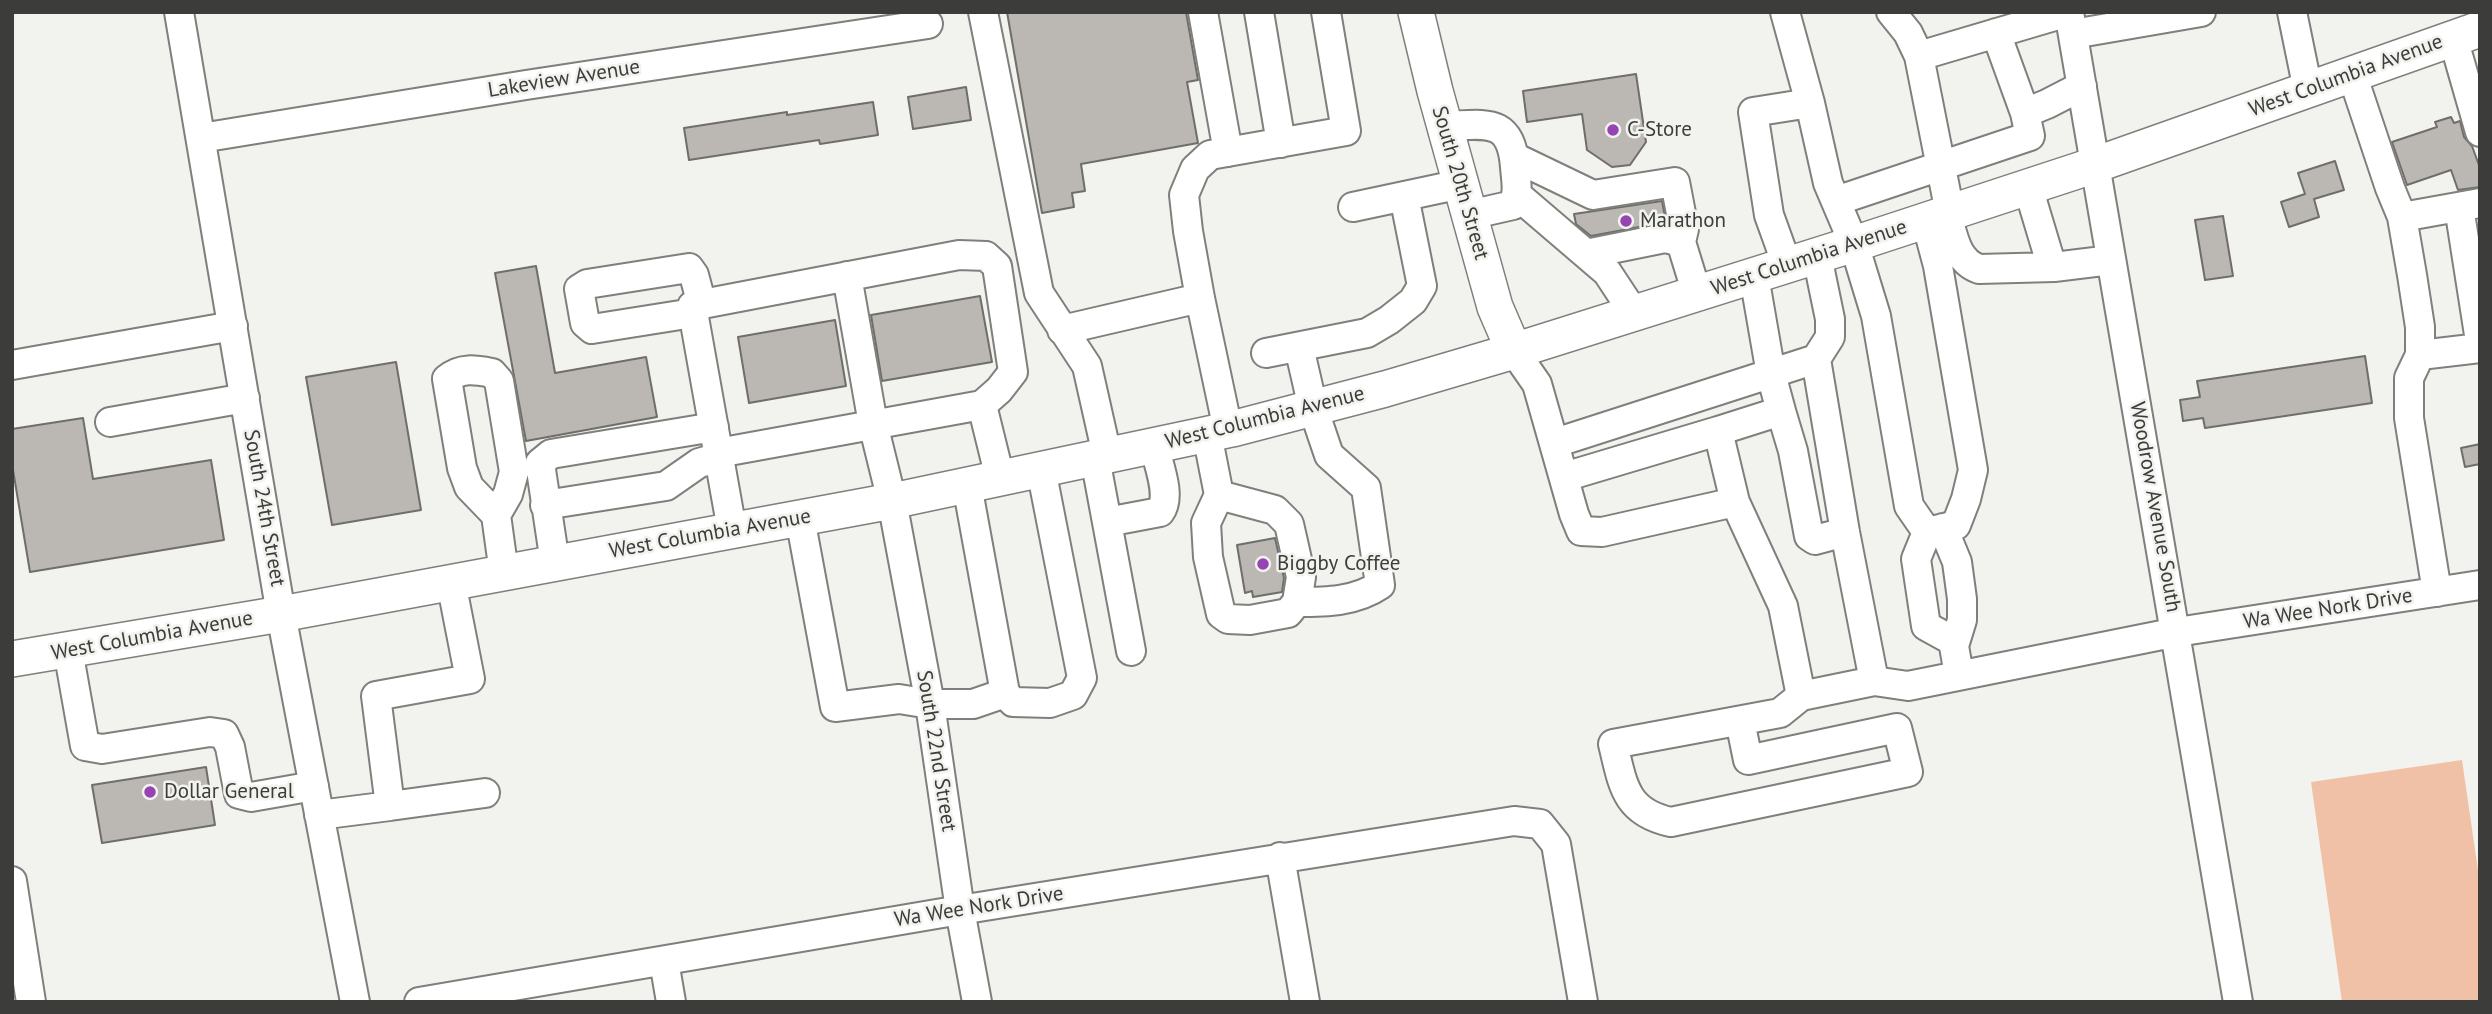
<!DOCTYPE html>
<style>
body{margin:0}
#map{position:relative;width:2492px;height:1014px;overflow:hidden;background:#f2f3ee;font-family:"PT Sans",sans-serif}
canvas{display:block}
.frame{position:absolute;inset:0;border:14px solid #3c3c3a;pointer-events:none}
</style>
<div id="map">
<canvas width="2492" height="1014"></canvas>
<div class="frame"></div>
</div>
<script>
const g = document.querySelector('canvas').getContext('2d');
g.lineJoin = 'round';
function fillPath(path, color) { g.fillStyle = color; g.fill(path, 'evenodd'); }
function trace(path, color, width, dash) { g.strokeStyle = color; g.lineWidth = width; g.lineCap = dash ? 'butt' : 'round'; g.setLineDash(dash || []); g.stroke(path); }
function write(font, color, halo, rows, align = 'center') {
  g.font = font + ' "PT Sans",sans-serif'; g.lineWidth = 5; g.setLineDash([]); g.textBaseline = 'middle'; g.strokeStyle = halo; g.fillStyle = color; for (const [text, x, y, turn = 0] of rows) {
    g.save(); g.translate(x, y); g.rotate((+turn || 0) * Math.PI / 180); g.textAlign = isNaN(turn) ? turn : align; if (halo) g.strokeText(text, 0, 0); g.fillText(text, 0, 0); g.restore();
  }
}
fillPath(new Path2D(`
 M2462,760L2480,884V1002H2342L2311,782Z`), '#f1c1a7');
const building = new Path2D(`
 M1007,12H1186L1198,80L1187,82L1198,143L1081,164L1085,191L1072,193L1074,207L1042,213Z
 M1636,74L1646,142L1630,165L1612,167L1587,150L1582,114L1527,122L1523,91Z
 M966,87L971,120L913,129L908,97Z
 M873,102L878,135L820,144L819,140L689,160L684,128L787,112V115Z
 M2451,117L2454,123L2460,121L2464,137L2472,146L2480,168V187L2458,190L2451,170L2407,185L2392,142L2437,127L2435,122Z
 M2335,161L2344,190L2314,199L2319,217L2289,227L2281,202L2305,194L2298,173Z
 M1662,201L1666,222L1591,236L1576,224L1574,214Z
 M2223,216L2233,276L2205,280L2195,220Z
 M536,266L555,373L646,357L657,417L526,441L495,273Z
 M980,296L992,362L882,381L871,315Z
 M835,320L846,386L749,403L738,337Z
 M2365,356L2372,403L2205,428L2203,418L2183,421L2180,400L2200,397L2197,381Z
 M396,362L421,510L332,525L306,377Z
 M83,418L93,479L211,460L224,540L30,572L12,464V429Z
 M2480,444V464L2465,467L2461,448Z
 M1275,538L1284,578L1282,592L1253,597L1252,591L1245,593L1237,545Z
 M206,767L215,825L102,843L92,785Z`);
fillPath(building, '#bbb8b4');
trace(building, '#706e6a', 2);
const minor = new Path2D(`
 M179,12L281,614L355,1002
 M983,12L1039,293L1087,366L1107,455
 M1203,12L1228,152
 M1259,12L1281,143
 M1785,12L1810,103
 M1891,12L1908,33L1919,56L1950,213
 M2069,12L2238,1002
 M2292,12L2308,90
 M1996,33L2025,113
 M2073,34L2201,12
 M2453,38L2480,132
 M1919,56L2068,12
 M2352,74L2390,188L2402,217L2412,275L2420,327V355L2409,378V418L2437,592
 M1444,126C1485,125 1511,116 1515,167C1516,181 1519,192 1513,205L1469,215
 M201,138L526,85L928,24
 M1514,157L1593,195L1675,182L1684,229L1681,242
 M2028,187L2052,267
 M1517,195L1607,272L1634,313
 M1836,201L2030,136L2025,113L2047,104L2082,86
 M1353,207L1461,184
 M2459,207L2480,341
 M1947,214C1953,235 1956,261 1979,269L2054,267L2111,260
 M2402,217L2480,203
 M1586,254L1665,238L1681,242L1697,294
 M1787,265L1769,215L1753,112L1810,103L1828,183L1854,244L1876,316L1909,506L1927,532L1956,525L1966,499L1973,470L1938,266L1926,221
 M847,276L873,424L892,501L930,704L960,910L977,1002
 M693,313L592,329L585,323L579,289L587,284L689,268L694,275L702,305
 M1062,330L1200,298
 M1514,351L1537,384L1574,514L1581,531L1602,532L1735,502L1783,606L1801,696L1874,681L1845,532L1816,359L1555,443
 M1266,353L1367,333L1389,320L1413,301L1422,286L1404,196
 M2420,355L2480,348
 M1816,359L1830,337V319L1817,256
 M12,365L233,326
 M1781,411L1793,451L1809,536L1815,540L1845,532
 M110,422L245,398
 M1228,430L1200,298L1188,231L1184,195L1195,169L1210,155L1346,131L1326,12
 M1207,434L1219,495L1206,523L1208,557L1221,614L1228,619L1250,620L1288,613L1297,602L1301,577L1289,524L1275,510L1219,495
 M718,453L982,405
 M1095,458L1131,651
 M1564,477L1718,431
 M967,485L1005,693L1013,702L1050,703L1073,695L1082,678L1041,469
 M1735,502L1718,431L1781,411L1771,374L1754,276
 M545,505L666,486L699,463L719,457
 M496,515L508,494L514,472L499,381L492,373C476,370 461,367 447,379L462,468L469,487L496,515L504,573
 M800,518L835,707L899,699L930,704H973L1005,693
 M1107,522L1160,512C1172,496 1158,464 1154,445
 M1943,528L1957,562L1962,599V620L1954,646L1959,675
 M732,530L692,306L959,255L986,256L997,266L1013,372L999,390L982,405L1000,478
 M1927,532L1916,559L1926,626L1955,642
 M555,563L540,463L551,454L714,427
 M1297,602C1326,602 1355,602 1380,585L1366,488L1329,455L1313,408L1299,347
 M68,650L85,746L102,749L210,732L224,734L230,747L239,794L251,797L314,786
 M1874,681L1908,686L2177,632L2480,585
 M1740,721L1748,760L1897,728L1908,772L1671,822C1625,812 1623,785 1613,744L1780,713L1801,696
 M390,806L485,793
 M319,815L390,806L376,696L470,679L451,582
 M1280,857L1305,1002
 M12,881L31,1002
 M664,961L671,1002
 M419,1002L960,910L1514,821L1540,824L1556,844L1583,1002`);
const major = new Path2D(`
 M1416,12L1435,91L1495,307L1514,351
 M12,659L281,614L892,501L1232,429L1385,389L1514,351L1854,244L2095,165L2480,29`);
trace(minor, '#7f807b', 32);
trace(major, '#7f807b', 38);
trace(minor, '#fff', 28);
trace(major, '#fff', 35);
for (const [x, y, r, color] of [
 [1613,130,7,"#9744b3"],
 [1626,221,7,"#9744b3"],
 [1263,564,7,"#9744b3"],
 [150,792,7,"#9744b3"]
]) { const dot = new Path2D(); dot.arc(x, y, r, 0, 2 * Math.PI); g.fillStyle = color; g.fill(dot); trace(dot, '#f2f3ee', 2.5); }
write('21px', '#3c3c3a', '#f2f3ee', [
 ["West Columbia Avenue",2346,76,-20],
 ["Lakeview Avenue",564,79,-9],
 ["South 20th Street",1460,183,74],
 ["West Columbia Avenue",1809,258,-18],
 ["West Columbia Avenue",1265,418,-14],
 ["Woodrow Avenue South",2155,507,80],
 ["South 24th Street",264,508,80],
 ["West Columbia Avenue",710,534,-10],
 ["Wa Wee Nork Drive",2328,609,-9],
 ["West Columbia Avenue",152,636,-10],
 ["South 22nd Street",936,751,81],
 ["Wa Wee Nork Drive",979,907,-9]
]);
write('21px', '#3c3c3a', '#f2f3ee', [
 ["C-Store",1627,130],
 ["Marathon",1640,221],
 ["Biggby Coffee",1277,564],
 ["Dollar General",164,792]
], 'left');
</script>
